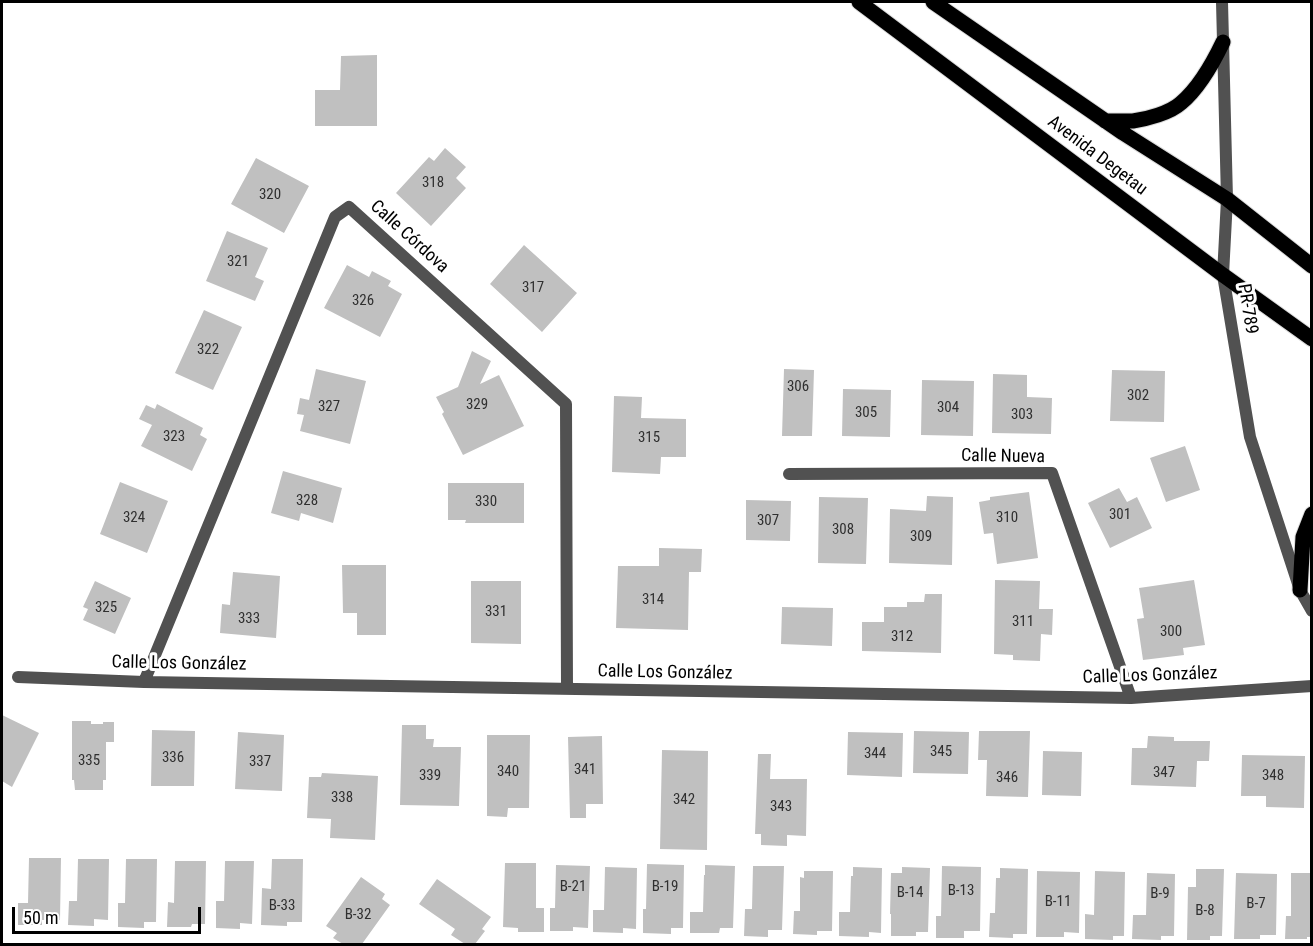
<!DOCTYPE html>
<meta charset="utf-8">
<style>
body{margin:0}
#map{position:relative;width:1313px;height:946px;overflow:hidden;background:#fff;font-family:"Roboto Condensed",sans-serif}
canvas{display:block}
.frame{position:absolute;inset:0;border:3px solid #000;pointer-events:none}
.scale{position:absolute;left:12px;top:907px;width:189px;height:27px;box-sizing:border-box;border:3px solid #000;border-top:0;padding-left:8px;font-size:18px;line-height:21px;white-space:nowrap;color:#000;-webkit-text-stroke:4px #fff;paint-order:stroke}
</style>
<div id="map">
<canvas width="1313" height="946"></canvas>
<div class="frame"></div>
<div class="scale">50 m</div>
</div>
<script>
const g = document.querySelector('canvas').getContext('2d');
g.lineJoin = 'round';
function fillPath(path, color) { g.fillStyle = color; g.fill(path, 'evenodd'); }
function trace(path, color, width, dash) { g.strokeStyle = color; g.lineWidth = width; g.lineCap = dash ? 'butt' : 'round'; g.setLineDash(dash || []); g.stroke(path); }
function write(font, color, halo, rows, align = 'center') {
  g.font = font + ' "Roboto Condensed",sans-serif'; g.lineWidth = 6; g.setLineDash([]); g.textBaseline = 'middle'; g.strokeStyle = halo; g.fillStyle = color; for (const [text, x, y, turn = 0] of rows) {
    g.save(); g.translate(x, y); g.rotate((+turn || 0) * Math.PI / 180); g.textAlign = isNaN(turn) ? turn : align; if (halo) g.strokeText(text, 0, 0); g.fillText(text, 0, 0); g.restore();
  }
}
fillPath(new Path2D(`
 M377,55V126H315V90H340L341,56Z
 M445,148L466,167L456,178L466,188L431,226L396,193L429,157L434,161Z
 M256,158L309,186L284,233L231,204Z
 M227,231L268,248L255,277L264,281L255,301L206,281Z
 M524,245L577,293L542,332L490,284Z
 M347,265L369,277L372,271L391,281L388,286L402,294L380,337L324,308Z
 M204,310L242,327L213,390L175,373Z
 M472,351L491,361L480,384L499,375L524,426L463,455L442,414L444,412L436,397L458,387Z
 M316,369L366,381L350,444L300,431L304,415L297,414L300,398L309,400Z
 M784,369L814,370L812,436H782Z
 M1112,370L1165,371L1164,422L1110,421Z
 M993,374L1027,375V397L1052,398L1051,434L992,433Z
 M922,380L974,381L973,436L921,435Z
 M843,389L891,390L890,437L842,436Z
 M614,396L642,397L641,418L686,419V457H661L660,474L612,472Z
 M157,404L203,428L200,435L207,439L192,471L141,446L152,425L139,419L146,405L155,409Z
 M1185,446L1200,490L1166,502L1150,458Z
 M283,471L342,488L333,523L301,513L299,521L271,513Z
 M120,482L168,501L147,553L100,534Z
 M448,483H524V523H465L466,520H448Z
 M1119,488L1127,502L1137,497L1152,528L1110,548L1088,503Z
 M1029,492L1038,558L997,564L993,533L984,534L979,502L990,500V497Z
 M927,496L953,497L952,565L889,563L890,509L926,511Z
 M819,497L868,498L866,564L818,563Z
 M746,500L791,501L790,541L746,540Z
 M659,548L702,549L701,572H689L688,630L616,628L618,566H659Z
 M342,565H386V635H357V613H343Z
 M233,572L280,576L276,638L220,633L222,604L230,605Z
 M995,580L1040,581L1039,609H1053L1052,635L1041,634L1040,661L1013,660V655L994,654Z
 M1194,580L1205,645L1183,648L1184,655L1143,660L1137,619L1144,618L1139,588Z
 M95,581L131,598L115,634L83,620L88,609L83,607Z
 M471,581H521V644L471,643Z
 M925,594H942L941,653L862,651V622H884V607H907V602H924Z
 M782,607L833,608L832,646L781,644Z
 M2,715L39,733L12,787L2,781Z
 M72,721H91V724H103V722H114V742H106V780H103V790H75L74,780H72Z
 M402,725H426V739H434L433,747H461L459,806L400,805Z
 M152,730L195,731L194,786H151Z
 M914,731L969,732L968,774L913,773Z
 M979,731H1030L1028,797L986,796L987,760H978Z
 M238,732L284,735L282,791L235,789Z
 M848,732L903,733L902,777L847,775Z
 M487,735H530L529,808H508L507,817L487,816Z
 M602,736L603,804H586V818H570L568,737Z
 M1148,736L1174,737V741H1210L1209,761H1197L1196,787L1131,785L1132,748H1147Z
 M662,750L708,751L707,850L660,849Z
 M1043,751L1082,752L1081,796L1042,795Z
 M758,754H771L770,779H807L806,836L787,835V846L761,845V834H755Z
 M1242,755L1305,756L1304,808L1266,807V796H1241Z
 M322,773L378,776L375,840L330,838L331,819L307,818L309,777H321Z
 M29,858H61L60,920H42V925H18V903H28Z
 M78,859H109L108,920L94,919V926L68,925L69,901H77Z
 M126,859H157L156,922H144V928L118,927V903H125Z
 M272,859H303L302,922H287V926L261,925L262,888L271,889Z
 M175,861H206L205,924H192L191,927H167L168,902L174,903Z
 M225,861H254L252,924L240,923V929L216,928V901H224Z
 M505,863H536V908H544V932H518V928L503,927Z
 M647,864L684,865L683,928H671V934L643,933V909H646Z
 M556,865L590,866L588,928L573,927V931H550V908H555Z
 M705,865L735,866L733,928H720L719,933H690V912H703L704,875H705Z
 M753,866H784L782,930H768V937L744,936L745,909H752Z
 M942,866L981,867L980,931H964V938H936V916H941Z
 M605,867L637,868L636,929L623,928V933L593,932V910H604Z
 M853,867L882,868L881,933L869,932V937L839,936V912H850L851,876H853Z
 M902,867L930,868L928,932H916V936H891V914H890L891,873H902Z
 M1000,868L1028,869L1027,934H1013V938L989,937L990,913H995L996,878H1000Z
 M1196,869H1224L1222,936H1210V940H1187L1188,887H1196Z
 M804,871H833L832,931H817V935L793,934L794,911H800V877L804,878Z
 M1037,871L1080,872L1079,933L1064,932V937H1036Z
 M1095,871L1125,872L1124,936H1113V940L1085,939V914L1094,915Z
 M1147,873L1175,874L1174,936H1161V940L1132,939L1133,915H1146Z
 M1236,873L1277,874L1276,935H1260V939H1234Z
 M1291,873H1312V937H1307V939H1285L1286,916H1291Z
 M361,877L385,894L382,899L390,905L362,944H343L333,938L337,933L326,926Z
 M437,879L491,917L482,929L485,931L475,944H465L451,935L455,929L419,904Z`), '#c0c0c0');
const primary = new Path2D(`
 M859,2L1223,275L1312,339
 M933,2L1123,133L1227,199L1312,266
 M1105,121C1114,121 1124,121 1133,121C1147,119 1170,113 1181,103C1199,88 1213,63 1223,42
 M1300,590L1303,537L1312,514`);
trace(primary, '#dbdbdb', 17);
trace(new Path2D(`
 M789,474L1052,473L1131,698
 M18,677L144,682L1131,698L1312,686
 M144,682L335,217L349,207L566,404L567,689`), '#515151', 12);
trace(new Path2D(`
 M1222,2L1227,199L1223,275L1250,437L1300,590L1312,611`), '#515151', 12);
trace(primary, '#000', 15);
write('15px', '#303030', null, [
 ["318",433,183],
 ["320",270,195],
 ["321",238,262],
 ["317",533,288],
 ["326",363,301],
 ["322",208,350],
 ["306",798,387],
 ["302",1138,396],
 ["329",477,405],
 ["327",329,407],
 ["304",948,408],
 ["305",866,413],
 ["303",1022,415],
 ["323",174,437],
 ["315",649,438],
 ["328",307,501],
 ["330",486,502],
 ["301",1120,515],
 ["324",134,518],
 ["310",1007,518],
 ["307",768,521],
 ["308",843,530],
 ["309",921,537],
 ["314",653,600],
 ["325",106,608],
 ["331",496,612],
 ["333",249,619],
 ["311",1023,622],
 ["300",1171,632],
 ["312",902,637],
 ["345",941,752],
 ["344",875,754],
 ["336",173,758],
 ["335",89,761],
 ["337",260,762],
 ["341",585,770],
 ["340",508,772],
 ["347",1164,773],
 ["339",430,776],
 ["348",1273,776],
 ["346",1007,778],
 ["338",342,798],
 ["342",684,800],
 ["343",781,807],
 ["B-21",573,887],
 ["B-19",665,887],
 ["B-13",961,891],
 ["B-14",910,893],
 ["B-9",1160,894],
 ["B-11",1058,902],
 ["B-7",1256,904],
 ["B-33",282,906],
 ["B-8",1205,911],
 ["B-32",358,915]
]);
write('18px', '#000', '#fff', [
 ["Avenida Degetau",1097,156,37],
 ["Calle Córdova",409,237,42],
 ["PR-789",1247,309,81],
 ["Calle Nueva",1003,457,1],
 ["Calle Los González",179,664,1],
 ["Calle Los González",665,673,1],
 ["Calle Los González",1150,676,-2]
]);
</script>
